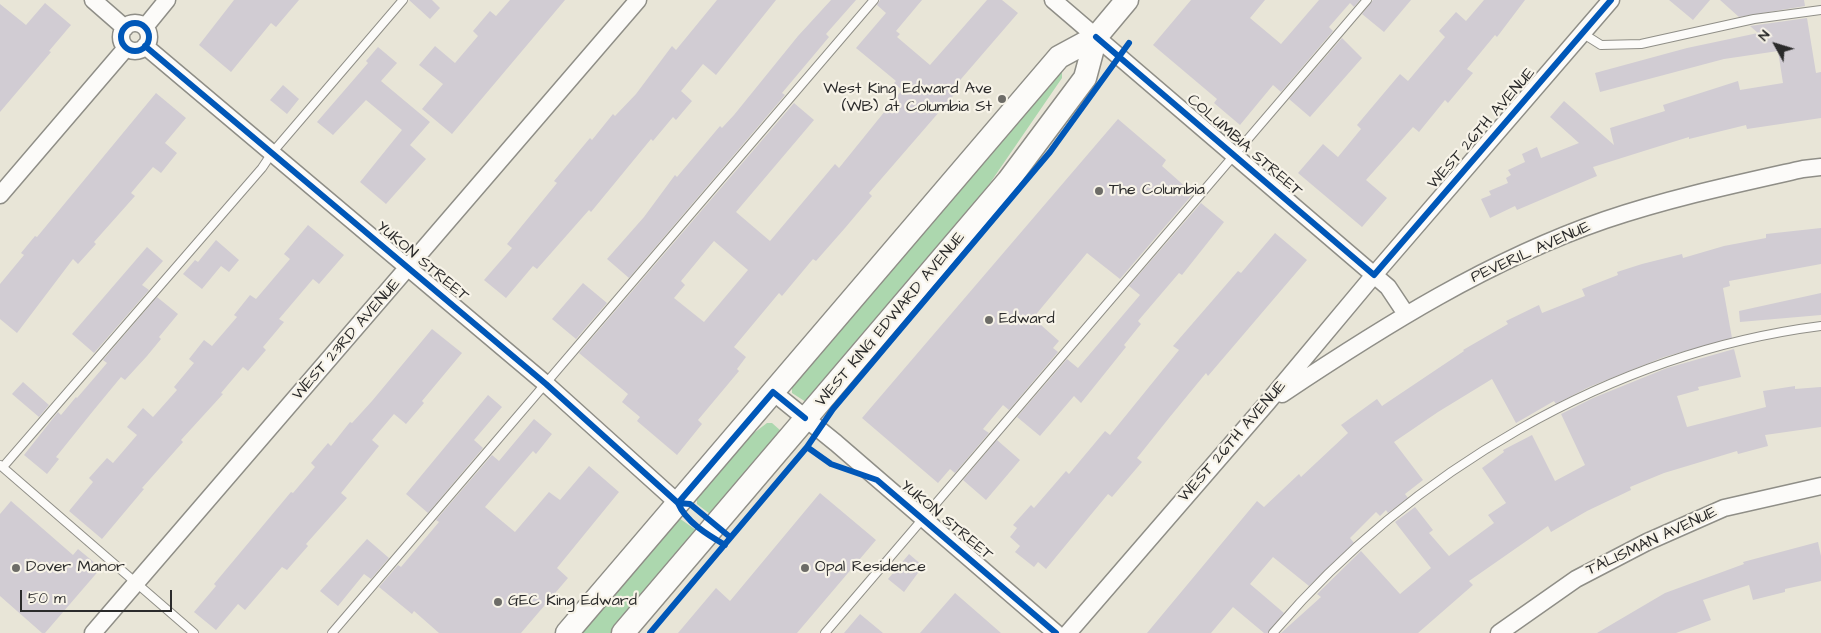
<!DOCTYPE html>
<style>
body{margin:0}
#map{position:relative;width:1821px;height:633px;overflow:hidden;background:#e8e5d7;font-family:"Architects Daughter",sans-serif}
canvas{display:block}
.north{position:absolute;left:1751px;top:20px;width:50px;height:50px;-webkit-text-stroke:4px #f7f3e8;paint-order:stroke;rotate:309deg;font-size:14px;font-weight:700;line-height:20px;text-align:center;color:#2b2b2b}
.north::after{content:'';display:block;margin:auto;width:18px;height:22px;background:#2b2b2b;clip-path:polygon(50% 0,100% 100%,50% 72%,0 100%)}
.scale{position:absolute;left:20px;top:590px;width:152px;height:22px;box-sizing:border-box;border:2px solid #2b2b2b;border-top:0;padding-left:6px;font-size:15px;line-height:18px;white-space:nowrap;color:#2b2b2b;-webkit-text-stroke:4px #f7f3e8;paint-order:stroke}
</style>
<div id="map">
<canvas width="1821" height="633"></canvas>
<div class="north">N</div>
<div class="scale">50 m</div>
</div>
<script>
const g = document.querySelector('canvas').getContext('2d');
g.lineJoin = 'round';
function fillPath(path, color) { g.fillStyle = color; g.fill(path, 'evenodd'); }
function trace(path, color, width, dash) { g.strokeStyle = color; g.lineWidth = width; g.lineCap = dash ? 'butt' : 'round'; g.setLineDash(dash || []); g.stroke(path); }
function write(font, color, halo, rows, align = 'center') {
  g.font = font + ' "Architects Daughter",sans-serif'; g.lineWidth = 4.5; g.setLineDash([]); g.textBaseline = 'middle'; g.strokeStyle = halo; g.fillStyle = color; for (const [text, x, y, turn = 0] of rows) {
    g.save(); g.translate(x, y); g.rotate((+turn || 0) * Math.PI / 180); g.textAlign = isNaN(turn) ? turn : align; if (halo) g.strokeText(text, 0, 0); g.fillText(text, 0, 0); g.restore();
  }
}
fillPath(new Path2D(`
 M1062,71V78L977,202L806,402L792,393V387Z
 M767,423H772L781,431L710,514L697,504V498L750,436Z
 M679,518L696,530L614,633H582L595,614Z`), '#acd7ae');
fillPath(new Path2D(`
 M234,0H299L276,27L271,23L231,72L199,45Z
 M409,0H432L440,8L430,19Z
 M510,0H565L452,134L422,109L443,84L419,65L435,46L455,63L478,36L473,31L490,11L496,16Z
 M717,0H776L716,75L703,64L681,91L692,101L676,120L673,117L653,141L651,139L591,212L589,210L537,269L533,266L506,298L484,280L512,248L507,244L557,183L554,181L590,138L592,140L613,114L615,116L636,94L672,46L676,50Z
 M831,0H856L826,34L829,37L782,93L785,95L629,278L607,259L644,217L675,175L677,177L720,126L722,128L734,115L798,36Z
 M880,0H922L896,31L900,34L897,37L930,65L987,0H1002L1018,13L955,86L959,89L869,193L872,196L845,228L816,261L813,259L782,296L779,293L734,347L746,357L737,369L739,371L698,420L702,424L677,455L637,421L640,417L622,402L628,394L579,353L794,103L814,120L736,212L770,241L835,164L839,168L902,90L894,83L896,81L856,48L886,13L877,5ZM714,241L748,270L704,322L674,298L685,285L681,281Z
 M1191,0H1265L1250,18L1281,44L1319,0H1360L1354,7L1350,3L1329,27L1333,31L1281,92L1273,85L1240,125L1214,103L1217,99L1153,45Z
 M1373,0H1411L1384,32L1362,14Z
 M1484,0H1525L1497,37L1495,35L1467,69L1473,73L1448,103L1445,100L1419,132L1413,127L1366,180L1387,198L1362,227L1298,173L1323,144L1338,157L1361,129L1357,125L1400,74L1408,81L1445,37L1439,31L1456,12L1466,21Z
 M1669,0H1710L1693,20Z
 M1720,0H1804L1805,6L1739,17Z
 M45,3L71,25L49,51L51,52L0,112V4L26,25Z
 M1807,18L1816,73L1821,72V118L1747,129L1746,125L1689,139V137L1647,150L1593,167L1597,176L1517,210L1515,206L1490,218L1481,199L1491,195L1489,191L1508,183L1506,178L1511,175L1508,170L1525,162L1522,154L1537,147L1541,158L1579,143L1550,117L1564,101L1614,145L1610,128L1665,111L1663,105L1738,81L1740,90L1783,83L1778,51L1724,59L1600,92L1595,73L1687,48L1758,33L1750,26Z
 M1342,38L1362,58L1310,117L1289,99Z
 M378,47L397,63L381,81L430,122L410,145L426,159L386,204L360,182L402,130L366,100L333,135L317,122L368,63L366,61Z
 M283,85L299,99L287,114L270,100Z
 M156,93L186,118L165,143L177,153L161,173L153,167L131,193L135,196L94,242L96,244L78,264L73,259L17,333L0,319V284L24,255L21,253L35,236L37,237Z
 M1118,119L1166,160L1162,166L1188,189L1187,191L1192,195L1120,279L1087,253L1033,318L1059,341L1053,348L1058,352L1009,410L1003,405L983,429L989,433L955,473L950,469L938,483L862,418Z
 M1201,203L1224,222L1182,275L1179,273L1138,321L1141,324L1124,345L1126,347L1081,403L1074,396L1040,436L1017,417L1067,359L1078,368L1140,295L1129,286Z
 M308,225L344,255L319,284L313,279L279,319L284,322L263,347L266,350L248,371L243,367L221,393L223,394L181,440L183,442L142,488L144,489L102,539L69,511L93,482L89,478L107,458L113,463L137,435L127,427L143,408L153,417L177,390L174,387L194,363L189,359L204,340L212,346L237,317L234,315L250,295L256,299L290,259L284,254Z
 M1821,228V264L1729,281L1730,286L1723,288L1732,338L1664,357L1589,387L1556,404L1554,401L1516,423L1492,379L1438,412L1394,442L1423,480L1405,494L1408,498L1388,513L1386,510L1380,516L1376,512L1350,538L1354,543L1309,586L1273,557L1250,584L1284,613L1268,633H1264L1233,607L1211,633H1147L1257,501L1264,507L1299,474L1301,477L1348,433L1341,425L1377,399L1382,406L1464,351L1463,350L1508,324L1506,321L1539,305L1542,313L1585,296L1582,289L1618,275L1617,272L1642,264L1682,254L1683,258L1724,246L1766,238V234Z
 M1275,233L1307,260L1208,376L1206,373L1169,418L1137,458L1142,462L1112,497L1108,494L1046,569L1038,562L1034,567L1015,552L1020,546L1010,537L1017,528L1013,525L1031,505L1034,508L1066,471L1069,474L1105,431L1110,435L1179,350L1173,346L1238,271L1241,273Z
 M216,240L239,260L229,272L221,266L202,289L183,274L195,260L198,262Z
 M147,247L163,261L142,285L149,290L94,353L72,334Z
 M583,283L607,303L576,339L552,319Z
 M1821,293V315L1740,322L1739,311Z
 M157,297L178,314L159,337L161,339L147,356L125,380L121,377L93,411L56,457L59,459L47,474L24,455L58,412L61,415L76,397L77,398L107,363L103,360Z
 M432,329L462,353L422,401L424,403L406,424L394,414L372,440L379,446L341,493L347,498L306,544L308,546L287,570L282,567L245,610L238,604L216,630L194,612L216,586L214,584L291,492L293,493L315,467L311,463L328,443L331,446L350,422L352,423L372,401Z
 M1734,349L1741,377L1698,387L1699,390L1677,396L1687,427L1766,407L1763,391L1795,386V389L1821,387V427L1765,435L1768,446L1738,454L1737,451L1664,473L1630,487L1631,490L1587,511L1551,532L1548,526L1469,581L1473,585L1418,633H1281L1321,597L1317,594L1361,551L1400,594L1431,568L1395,522L1415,507L1433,530L1429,533L1449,556L1494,523L1488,515L1506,503L1482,468L1504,452L1503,450L1532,435L1555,481L1585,465L1561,414L1593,398L1667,368Z
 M23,382L49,405L39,417L12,394Z
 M488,395L502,407L474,440L483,448L428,513L406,494Z
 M534,419L552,434L536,454L533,451L485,507L515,532L549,492L560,500L589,466L619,492L557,568L568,578L521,633H439L414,611L412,614L379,587L398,565L401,567L439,522L436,520L492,455L499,461Z
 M997,440L1020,460L986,500L963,480Z
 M820,493L876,540L797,633H678L716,588L730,601Z
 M11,501L73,555L78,549L101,568L45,633H42L0,596V514Z
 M367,539L389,558L371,579L364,574L338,606L320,591Z
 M1818,542L1821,556V581L1785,589V592L1753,600L1749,585L1703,600L1711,620L1676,633H1597L1665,593L1744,564L1743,562Z
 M909,554L923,566L904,592L888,579Z
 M955,593L1001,633H920Z
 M860,614L883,633H844Z`), '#d1ccd3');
const lane = new Path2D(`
 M1582,33L1601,45L1641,44L1754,19L1821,10
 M0,465L194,633
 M3,467L262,168L272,153L403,0
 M332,633L874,0
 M825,633L1367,0
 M1273,633C1410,472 1610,353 1821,326`);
const street = new Path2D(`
 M93,0L125,28
 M1053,0L1388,287L1406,314
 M121 37a14 14 0 1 1 28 0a14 14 0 1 1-28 0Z
 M145,27L167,0
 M145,46L546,384L678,503
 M0,195L126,48
 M773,392L836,443L1056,633
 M1282,394C1384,326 1489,260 1605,220C1670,198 1736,184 1803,169L1821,167
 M93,633L638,0
 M1068,633L1267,403L1374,275L1611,0
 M1499,633L1576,579L1647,542L1724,508L1821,486`);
const secondary = new Path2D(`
 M567,633L1059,57L1096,37L1127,0
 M623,633L1008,181L1085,78L1096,37`);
trace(lane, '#8f8e87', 10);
trace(street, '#8f8e87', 19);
trace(secondary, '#8f8e87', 25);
trace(lane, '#fcfbf9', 8);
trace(street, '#fcfbf9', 16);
trace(secondary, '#fcfbf9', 22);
trace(new Path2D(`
 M121 37a14 14 0 1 1 28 0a14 14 0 1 1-28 0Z
 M1096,37L1374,275L1611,0
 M145,46L546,384L678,503C686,522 708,535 725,545
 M807,447L831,464L877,480L1056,633
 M678,503L773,392L805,418
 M678,503L690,504L730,537
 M650,633L807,447L833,409L1050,152L1129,43`), '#0057b8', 6);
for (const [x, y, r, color] of [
 [1002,99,5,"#6d6c67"],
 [1099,191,5,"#6d6c67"],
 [989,320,5,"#6d6c67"],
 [16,568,5,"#6d6c67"],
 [805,568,5,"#6d6c67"],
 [498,602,5,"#6d6c67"]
]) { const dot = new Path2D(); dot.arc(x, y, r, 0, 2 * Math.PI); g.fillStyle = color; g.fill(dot); trace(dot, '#f7f3e8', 2); }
write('16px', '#2b2b2b', '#f7f3e8', [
 ["West King Edward Ave",992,90,"right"],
 ["(WB) at Columbia St",992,108,"right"],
 ["The Columbia",1109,191],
 ["Edward",999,320],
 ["Dover Manor",26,568],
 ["Opal Residence",815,568],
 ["GEC King Edward",508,602]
], 'left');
write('16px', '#2b2b2b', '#f7f3e8', [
 ["WEST 26TH AVENUE",1482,129,-49],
 ["COLUMBIA STREET",1244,146,41],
 ["PEVERIL AVENUE",1531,253,-24],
 ["YUKON STREET",422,262,40],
 ["WEST KING EDWARD AVENUE",891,320,-50],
 ["WEST 23RD AVENUE",347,340,-49],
 ["WEST 26TH AVENUE",1233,442,-49],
 ["YUKON STREET",946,521,40],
 ["TALISMAN AVENUE",1652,542,-25]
]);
</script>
